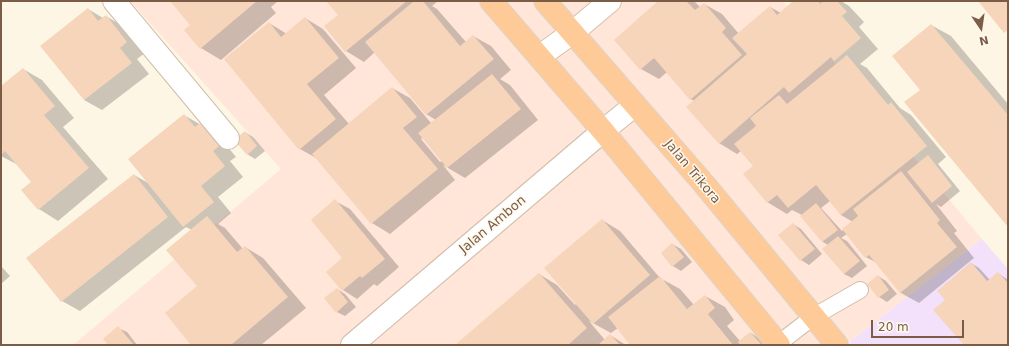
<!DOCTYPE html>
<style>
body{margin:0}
#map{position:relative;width:1009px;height:346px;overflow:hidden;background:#fef6e5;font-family:"DejaVu Sans",sans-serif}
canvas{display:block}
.frame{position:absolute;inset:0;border:2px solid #7a5c47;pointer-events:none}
.north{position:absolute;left:961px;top:8px;width:40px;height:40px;-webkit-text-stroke:3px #fff9ed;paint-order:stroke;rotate:167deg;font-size:11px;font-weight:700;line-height:16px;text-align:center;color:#7a5c47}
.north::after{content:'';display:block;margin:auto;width:14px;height:18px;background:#7a5c47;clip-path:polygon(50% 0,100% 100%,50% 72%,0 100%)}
.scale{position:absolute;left:871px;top:320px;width:93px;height:18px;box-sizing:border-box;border:2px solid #7a5c47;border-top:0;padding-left:5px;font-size:12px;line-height:14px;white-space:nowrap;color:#7a5c47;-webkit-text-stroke:3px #fff9ed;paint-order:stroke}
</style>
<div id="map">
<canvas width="1009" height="346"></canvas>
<div class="frame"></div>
<div class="north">N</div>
<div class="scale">20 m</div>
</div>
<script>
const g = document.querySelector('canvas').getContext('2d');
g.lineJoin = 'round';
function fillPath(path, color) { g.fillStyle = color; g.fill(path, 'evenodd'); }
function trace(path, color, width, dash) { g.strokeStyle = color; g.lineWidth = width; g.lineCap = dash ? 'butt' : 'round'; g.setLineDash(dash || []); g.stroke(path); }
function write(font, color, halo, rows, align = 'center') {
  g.font = font + ' "DejaVu Sans",sans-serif'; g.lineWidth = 3; g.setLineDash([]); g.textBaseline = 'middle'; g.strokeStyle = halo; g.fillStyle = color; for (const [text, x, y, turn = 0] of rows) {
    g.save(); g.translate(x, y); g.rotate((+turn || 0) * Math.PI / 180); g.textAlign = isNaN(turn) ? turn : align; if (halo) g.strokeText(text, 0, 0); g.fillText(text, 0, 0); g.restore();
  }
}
fillPath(new Path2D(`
 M130,1H783L982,239L845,345H73L281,169Z`), '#ffe6d8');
fillPath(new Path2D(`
 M982,239L1008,269V345H851L849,342Z`), '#f3e1fb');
fillPath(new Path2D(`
 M171,1H278L271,7L276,13L221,60L201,48L185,30L191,25Z
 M328,1H438L432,6L437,9L466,42L473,36L491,46L511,70L500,79L510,85L538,120L465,178L443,165L455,180L390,234L372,223L318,159L300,149L269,23L287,34L305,18L323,29L356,68L324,95L349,124L392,88L410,98L431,123L436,120L426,114L375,52L364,62L346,51L340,15ZM423,137L442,161L440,162L421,139Z
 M660,1H694L700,7L704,4L722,14L739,34L770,7L781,13L794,1H841L849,6L864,22L859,27L878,49L860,64L867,68L900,108L911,115L946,157L938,164L960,191L941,207L936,204L957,231L954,233L974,258L919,303L901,293L877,263L866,257L847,234L841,238L847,241L867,266L852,278L844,274L828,245L823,242L802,215L792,210L787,214L767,202L754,166L741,151L737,154L719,143L694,101L691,99L667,72L659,79L641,69ZM830,201L841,215L853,222L842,231L821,208Z
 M88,9L103,18L106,16L124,27L145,53L137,59L149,74L102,110L84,100Z
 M931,25L951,36L1008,104V226L921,90Z
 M23,69L42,80L74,118L63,127L108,179L58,221L39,209L32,182L20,166L1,156V87Z
 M184,115L218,135L236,157L230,161L243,177L218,197L231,213L218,224L225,228L243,249L245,247L263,258L306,308L261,345H193L198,286L192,230L186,227L80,311L62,301L134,175L150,184Z
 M245,132L253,137L265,151L255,159L247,154Z
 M335,201L350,209L399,267L377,286L374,284L357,299L343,290L344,258Z
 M602,220L620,231L660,278L680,289L694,305L705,296L725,307L734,320L727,326L740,341L751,333L759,338L765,345H631L618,328L611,333L589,321L605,340L610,335L626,345H457L539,274L557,285L575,305L576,304Z
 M793,224L801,229L822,254L809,265L801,260Z
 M672,244L681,249L692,262L681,271L673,266Z
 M971,263L979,268L990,280L998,273L1008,280V345H965L946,300Z
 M1,266L10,276L1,284Z
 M878,276L886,281L897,294L887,302L879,297Z
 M337,289L345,294L356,307L345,316L337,312Z
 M118,328L127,332L137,345H110Z`), '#0003');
fillPath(new Path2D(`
 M170,1H257L200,49L184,30L190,25Z
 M326,1H407L345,52L324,26L338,15Z
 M414,1H423L460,46L473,35L494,59L426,115L365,42Z
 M658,1H686L695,10L704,3L726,28L722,32L742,55L690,100L654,58L640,70L614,40Z
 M793,1H818L820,4L824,1H837L847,12L842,16L861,38L834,61L831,57L789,93L784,87L719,144L686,107L747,54L732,38L770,6L777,15Z
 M978,1H1008V30L1004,33Z
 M88,8L98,21L106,15L127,42L120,48L132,63L84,100L40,46Z
 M305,17L339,58L307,84L336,119L299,150L224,59L269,22L281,37Z
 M931,24L1008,115V227L904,102L920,90L892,56Z
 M847,55L888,105L891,102L927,146L841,215L816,185L788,208L777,195L767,203L743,174L753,166L734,144L756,126L750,118L779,95L787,104Z
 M23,68L55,106L44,115L89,168L38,210L21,190L31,182L5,151L1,155V86Z
 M492,74L521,109L447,168L418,133Z
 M392,87L417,117L403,128L438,169L371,224L312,154Z
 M184,114L195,127L200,123L219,146L213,151L225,166L201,186L214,202L183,227L128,159Z
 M245,131L257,146L247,155L234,140Z
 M928,155L952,186L932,203L907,172Z
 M901,171L940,220L937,223L957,247L900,293L869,255L865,258L842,229L858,216L853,209Z
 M134,174L168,217L61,302L26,258Z
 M335,199L385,259L362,278L360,276L342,291L326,272L342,258L311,220Z
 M816,203L838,230L822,242L800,216Z
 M207,216L237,252L245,246L288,297L231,345H191L165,313L197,286L166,250Z
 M602,219L650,275L593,324L544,268Z
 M793,223L815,249L800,261L778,235Z
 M838,236L860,261L844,274L822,249Z
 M672,243L684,257L672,267L661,253Z
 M971,262L987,281L998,272L1008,283V345H964L933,310L945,300L937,291Z
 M539,273L587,328L568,345H455Z
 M878,275L889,290L878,298L867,284Z
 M660,276L687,309L705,295L715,308L708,314L733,345H630L608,317Z
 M337,288L348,302L336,313L324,298Z
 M118,326L134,345H108L103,339Z
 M750,332L762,345H740L738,342Z
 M610,334L620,345H598Z`), '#f6d5ba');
const service = new Path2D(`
 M778,344L813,317L860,290`);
const minor = new Path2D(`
 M114,1L228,138`);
const tertiary = new Path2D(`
 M352,345L603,131L635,105`);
const secondary = new Path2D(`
 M540,56L572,33L610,1`);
const trunk = new Path2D(`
 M491,1L603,131L779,345
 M545,1L704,184L837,345`);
trace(service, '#d1bda9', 18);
trace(minor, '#d1bda9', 24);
trace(tertiary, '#d1bda9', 24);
trace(secondary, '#d7c0a9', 24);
trace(trunk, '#dcd5cf', 24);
trace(service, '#fff', 16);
trace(minor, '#fff', 22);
trace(tertiary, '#fff', 22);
trace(secondary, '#fff', 22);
trace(trunk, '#fecb98', 22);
write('13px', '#7a5c47', '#fff9ed', [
 ["Jalan Trikora",692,172,50],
 ["Jalan Ambon",493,225,-40]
]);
</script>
